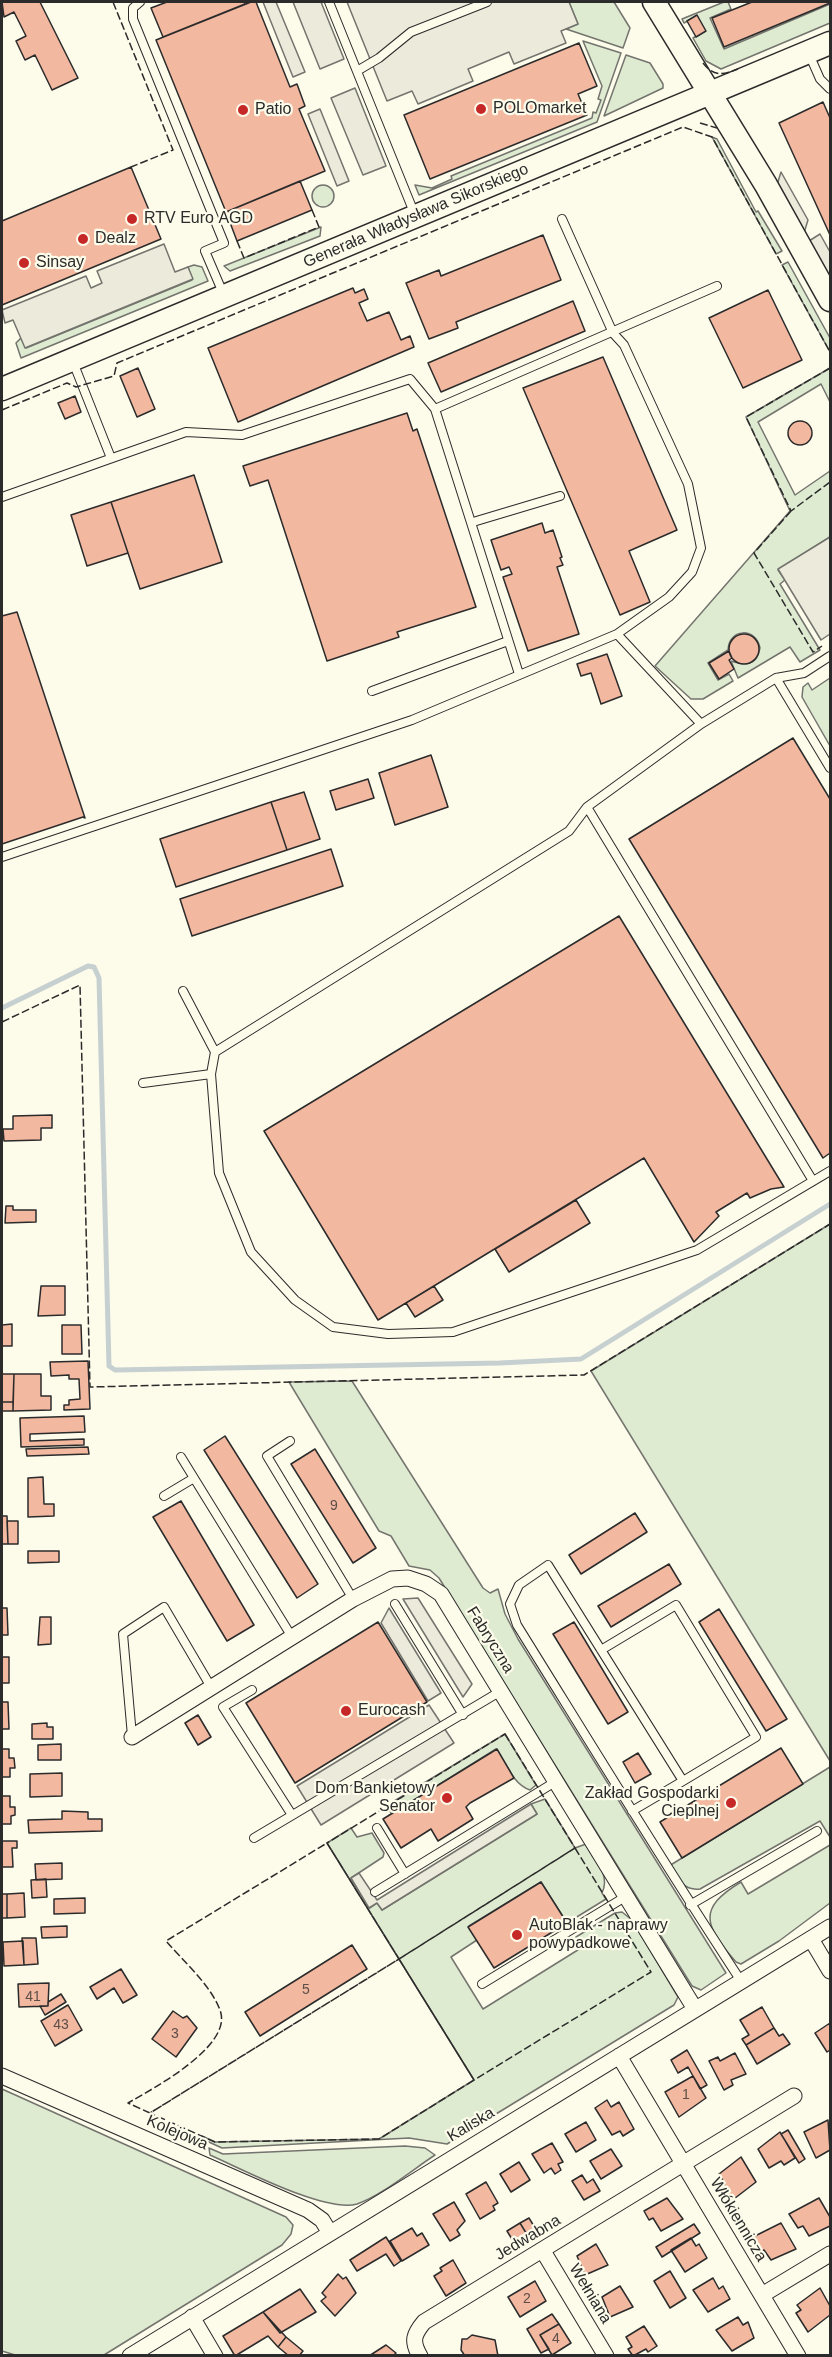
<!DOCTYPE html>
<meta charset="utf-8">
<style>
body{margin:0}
#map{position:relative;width:832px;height:2357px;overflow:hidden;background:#fdfbea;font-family:Arial,sans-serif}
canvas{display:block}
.frame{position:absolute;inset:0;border:3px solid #2b2b2b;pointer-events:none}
</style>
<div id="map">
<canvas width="832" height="2357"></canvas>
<div class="frame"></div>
</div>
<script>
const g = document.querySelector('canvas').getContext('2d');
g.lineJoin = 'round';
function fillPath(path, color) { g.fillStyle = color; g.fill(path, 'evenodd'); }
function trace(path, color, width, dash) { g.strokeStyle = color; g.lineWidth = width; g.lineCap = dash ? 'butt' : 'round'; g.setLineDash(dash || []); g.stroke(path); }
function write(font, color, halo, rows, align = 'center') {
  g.font = font + ' Arial,sans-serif'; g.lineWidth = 4.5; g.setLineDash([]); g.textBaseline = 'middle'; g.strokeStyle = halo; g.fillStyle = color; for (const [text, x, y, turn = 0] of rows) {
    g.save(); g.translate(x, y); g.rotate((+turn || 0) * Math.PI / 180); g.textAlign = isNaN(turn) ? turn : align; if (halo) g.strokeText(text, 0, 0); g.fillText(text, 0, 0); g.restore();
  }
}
const green = new Path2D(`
 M569,2H614L630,28L623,48L566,29L578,24Z
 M724,2H728L731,9L710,18L724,49L830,4V23L721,69L706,61L693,38L705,31L697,16L684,23L682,19Z
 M583,41L621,53L597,122L419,195L415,185L432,188L452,179L451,176L592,118L593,112L596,113L601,100L598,99L602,86Z
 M626,55L650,63L663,84V88L604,116Z
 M712,137L717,139L756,212L758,211L782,251L776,254Z
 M312 196a11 11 0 1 1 22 0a11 11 0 1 1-22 0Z
 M321,227L320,236L230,271L224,266Z
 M788,262L830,338V352L782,265Z
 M194,265L202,267L208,281L21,358L16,343L21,338L26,348L192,280L188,267Z
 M830,368V402L821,384L758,422L795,495L830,471V537L778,570L785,580L780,584L820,650L800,662L790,647L738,678L731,661C744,665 757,667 760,648C756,627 729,628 728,650L708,663L718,680L729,674L733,681L703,699H691L655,666L790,511L746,417Z
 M830,678V746L802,697L803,687L808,683L812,690Z
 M830,1224V1761L591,1371Z
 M352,1381L483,1588L490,1593L498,1589L505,1614L518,1639L726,1973L701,1990L692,1986L439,1578L430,1570L409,1566L391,1536L379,1531L289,1382Z
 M505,1734L536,1785L530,1790C514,1785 505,1763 496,1749L392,1814L386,1806Z
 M830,1767V1837L820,1821L700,1889C684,1891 677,1879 669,1866Z
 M545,1799L575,1848L586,1844C594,1858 611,1875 602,1893L606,1899L567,1923L541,1882L469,1926L477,1940L451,1957L483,2009L581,1948L576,1937L615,1913L622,1912L632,1920L678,1997L674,2005L447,2144L409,2138L222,2148L200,2138L202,2136L215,2142L379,2139L474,2080L327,1843L351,1828L357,1837L372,1833L384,1853L383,1857L351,1878L370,1908L377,1903L382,1910L537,1814L531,1804Z
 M830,1845V1903L779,1941L741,1964L736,1962C705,1926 696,1909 741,1882L748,1894Z
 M2,2089L286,2217L293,2225L291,2234L282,2245L104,2355H15L2,2351Z
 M405,2146L425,2148L435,2155C412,2170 381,2196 357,2204C325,2213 242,2169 210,2155L209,2148L223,2154Z`);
fillPath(green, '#deebd1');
trace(green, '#74746e', 1.5);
const parking = new Path2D(`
 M263,2H276L305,72L293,77Z
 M293,2H321L344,59L320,69Z
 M347,2H569L578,24L561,31L566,43L514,64L509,52L468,69L473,81L418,104L412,91L387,101Z
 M355,88L386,166L363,175L331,98Z
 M320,109L349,181L337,186L308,114Z
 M781,172L808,220L804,233L777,185Z
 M820,234L830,252V278L809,241Z
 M164,244L175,272L188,267L193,279L25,348L13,320L5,323L2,310L86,276L91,288L102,283L97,271Z
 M830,537V634L821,640L778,569Z
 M418,1598L472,1684L463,1697L403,1599Z
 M389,1608L441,1693L428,1701L381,1623Z
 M429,1705L454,1743L321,1825L297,1786Z
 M531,1804L537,1814L382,1910L377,1903L369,1908L351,1878L359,1873L377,1900Z`);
fillPath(parking, '#eceadb');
trace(parking, '#74746e', 1.5);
trace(new Path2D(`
 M2,1008L88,966L94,967L99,978L109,1366L115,1370L500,1363L581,1359L830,1204`), '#c7d0d0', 5);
const building = new Path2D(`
 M2,2H40L78,78L52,90L35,55L25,60L16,41L26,36L14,12L4,17Z
 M167,2H244L245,4L163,37L151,8Z
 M251,2H256L290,87L297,84L305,106L299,109L325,171L226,212L156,40Z
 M752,2H830V3L724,47L712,18Z
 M697,15L706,31L696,37L687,21Z
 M579,43L597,86L578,94L587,115L430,179L404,115Z
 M823,102L830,118V235L779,123Z
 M131,167L161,239L2,305V221Z
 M300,181L312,210L237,241L226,212Z
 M543,235L561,280L456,322L458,328L429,339L406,283L439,270L441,276Z
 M353,288L355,293L364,289L368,299L359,303L367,321L389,312L401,340L410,336L414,347L238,422L208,348Z
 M768,290L802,360L743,388L709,318Z
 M573,301L585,331L441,392L428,363Z
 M603,357L677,530L629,551L650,602L620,615L523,388Z
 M138,368L155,409L137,417L120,376Z
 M75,396L81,412L65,419L58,403Z
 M407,413L413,431L417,429L476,607L397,632L399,637L327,661L268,480L250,486L243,466Z
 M788 433a12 12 0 1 1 24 0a12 12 0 1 1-24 0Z
 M194,475L222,562L140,589L111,502Z
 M111,502L128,553L87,566L71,515Z
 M542,523L545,533L553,530L562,557L560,558L563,565L557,567L579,634L528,651L503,577L512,574L509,567L501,570L491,540Z
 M17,612L85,818L83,817L2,844V616Z
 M729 649a15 15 0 1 1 30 0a15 15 0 1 1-30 0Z
 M729,651L732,658L729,660L734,669L719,679L709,663Z
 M607,654L622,696L601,704L591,673L581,676L577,664Z
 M793,738L830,799V1153L823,1158L629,839Z
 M431,755L448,807L395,825L379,773Z
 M368,779L374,798L336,810L330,791Z
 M304,792L320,839L287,850L271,802Z
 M271,802L287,850L176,887L160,839Z
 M331,849L343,886L192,936L180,899Z
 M619,916L784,1187L771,1189L750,1198L747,1193L716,1212L719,1216L694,1242L644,1158L378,1320L264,1131Z
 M52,1115V1128H41V1140L4,1141L3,1129H13V1116Z
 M576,1200L590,1223L509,1272L495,1249Z
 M6,1206H13V1210H36V1222L5,1223Z
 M41,1286H65V1315L38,1316Z
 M434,1286L443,1300L415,1317L406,1303Z
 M12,1324V1346H2V1325Z
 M62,1325H81L82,1354H62Z
 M88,1361L90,1409L64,1410V1405H69V1400L80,1399L79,1379H69V1375L51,1376L50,1362Z
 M2,1374H14L13,1402H2Z
 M14,1374H41V1396H51V1410L13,1411Z
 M2,1402H13V1411H2Z
 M84,1416L85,1432L30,1434V1441L84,1439V1445L21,1447L20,1418Z
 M225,1436L318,1584L297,1598L204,1450Z
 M88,1447L89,1454L27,1456L26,1449Z
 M315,1449L376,1548L353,1563L291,1464Z
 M43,1477L44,1504H54V1516L28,1517V1478Z
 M181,1501L254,1625L227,1641L153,1517Z
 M635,1513L647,1532L581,1574L569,1555Z
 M2,1516H7L8,1544H2Z
 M7,1521H18V1544H8Z
 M28,1551H59V1562L28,1563Z
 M669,1564L681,1584L611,1627L598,1606Z
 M2,1608H7L8,1635H2Z
 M719,1609L787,1719L766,1731L699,1622Z
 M40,1617H51V1644L38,1645Z
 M378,1622L427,1702L295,1783L246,1703Z
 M574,1622L628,1712L608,1724L553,1634Z
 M2,1657H9V1683H2Z
 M2,1702H8L9,1729H2Z
 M198,1715L211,1737L198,1745L185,1723Z
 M47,1723V1727H53V1739H32V1724Z
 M61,1744V1760H38V1745Z
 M781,1748L803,1784L682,1858L660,1822Z
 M2,1749H9V1758H14L15,1768H10V1777H2Z
 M497,1749L514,1778L470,1803L466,1807L473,1819L438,1841L431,1829L401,1848L383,1819Z
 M638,1753L651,1774L635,1783L623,1762Z
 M62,1773V1796L30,1797V1774Z
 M2,1796H10V1807H15V1815L11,1816V1824H2Z
 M62,1811L88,1812V1819H102V1831L29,1833L28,1820L62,1819Z
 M2,1841H17V1848H12L13,1867H2Z
 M62,1863V1879L36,1880L35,1864Z
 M46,1879L47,1897L32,1898L31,1880Z
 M541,1882L567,1923L494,1968L468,1927Z
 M24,1893L25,1917L7,1918V1894Z
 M2,1894H7V1918H2Z
 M85,1898V1913L54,1914V1899Z
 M67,1926V1937L42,1938L41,1927Z
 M22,1938H36L38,1964L24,1965Z
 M23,1941L24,1965L4,1966L3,1942Z
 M352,1945L367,1969L260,2036L245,2012Z
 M121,1969L137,1995L123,2003L114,1988L97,1999L90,1987Z
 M49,1983L48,2006L19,2007L18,1984Z
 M61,1994L66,2002L45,2015L40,2006H48V2002Z
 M68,2005L82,2030L55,2046L41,2021Z
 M762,2007L774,2028L746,2045L742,2039L749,2035L740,2020Z
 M173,2011L183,2018L187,2016L197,2028L176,2057L152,2039Z
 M830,2023V2050L827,2052L815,2033Z
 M774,2028L779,2036L783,2034L790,2044L757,2064L746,2045Z
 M687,2050L707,2085L700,2089L688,2067L678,2073L671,2060Z
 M735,2053L746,2074L731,2080L733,2085L724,2090L709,2061L718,2057L720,2061Z
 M693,2076L706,2098L679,2117L665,2092Z
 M607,2100L611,2107L619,2102L634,2129L623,2136L620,2131L612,2135L595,2108Z
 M828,2120L830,2150L816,2158L804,2132Z
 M586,2122L596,2140L576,2152L565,2134Z
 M788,2130L805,2159L799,2163L781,2134Z
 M780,2132L795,2158L784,2165L781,2161L769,2168L758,2149Z
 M552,2143L563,2162L558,2164L561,2170L555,2174L551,2168L544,2173L532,2154Z
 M611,2149L622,2166L601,2179L590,2161Z
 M741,2157L756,2182L730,2202L722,2187L725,2184L719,2174Z
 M519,2162L530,2180L511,2192L500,2174Z
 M582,2175L587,2183L593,2179L600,2191L584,2200L572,2181Z
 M486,2182L498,2203L493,2206L495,2210L480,2219L466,2194Z
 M667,2198L683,2219L661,2231L653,2218L649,2220L644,2211Z
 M819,2198L830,2217V2226L809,2236L803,2226L798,2228L789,2214Z
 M454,2202L465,2221L457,2230L460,2235L450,2241L433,2214Z
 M529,2218L540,2236L531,2241L520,2223Z
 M520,2223L531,2241L518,2249L507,2231Z
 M781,2223L796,2249L771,2260L764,2250L760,2252L751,2238Z
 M694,2224L700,2233L662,2257L656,2247Z
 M412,2228L417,2236L422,2233L429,2245L402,2261L390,2241Z
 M386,2237L401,2261L394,2266L386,2254L357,2271L350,2260Z
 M691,2238L696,2246L699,2244L707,2258L685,2272L671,2250Z
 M596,2244L608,2265L585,2275L577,2256Z
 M453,2260L466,2283L446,2296L434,2276L442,2271L440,2268Z
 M670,2271L686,2298L670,2308L654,2281Z
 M338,2274L343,2279L346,2277L356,2293L335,2316L321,2301L326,2297L322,2293Z
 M713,2278L719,2289L723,2286L730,2299L708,2312L693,2290Z
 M535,2281L546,2301L520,2317L508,2297Z
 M620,2286L633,2307L610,2317L602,2297Z
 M820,2288L830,2306V2315L808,2332L796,2313L801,2310L797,2305Z
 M300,2289L316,2312L280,2333L263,2312Z
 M263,2312L286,2337L278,2347L268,2336L235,2356L223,2336Z
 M552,2314L559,2324L540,2335L549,2349L541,2353L527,2329Z
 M738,2317L743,2325L748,2322L754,2338L732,2351L716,2330Z
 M559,2324L571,2343L552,2355L540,2335Z
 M644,2326L657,2346L648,2352L646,2349L633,2356L628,2349L632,2347L626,2337Z
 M472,2335L495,2340L498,2356H465L461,2350L462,2339H467Z
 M286,2337L303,2351L299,2356H289L278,2347Z
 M386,2345L396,2353L393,2356H369Z`);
fillPath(building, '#f2b8a0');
trace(building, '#2b2b2b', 1.5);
const lane = new Path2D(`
 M140,2L133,8V19L224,243L205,251L223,293
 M329,2L415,215
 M809,54L820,79L830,89
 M357,71L379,58L411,32L487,2
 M73,362L111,458
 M435,409L717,286
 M2,497L186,432L242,435L410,379L435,409L519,674
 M473,522L560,496
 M617,634L701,724
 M776,678L830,768
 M372,691L508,641
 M587,807L813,1181
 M2,857L412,720L617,634L669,597L692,572L701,548L688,484L624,345L613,333L562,219
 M183,991L215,1052
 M211,1074L219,1173L251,1252L295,1300L333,1327L388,1334L453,1332L697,1250L830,1171
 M143,1083L211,1074L215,1052L569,831L587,807L701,724L776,678L804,673L830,656
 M290,1441L267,1456L353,1599
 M181,1457L292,1637
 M164,1496L194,1478
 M395,1604L463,1715
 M601,1650L676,1605L756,1737L683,1781
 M252,1690L223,1707L292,1815
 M132,1736L123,1634L164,1607L211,1687
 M632,1811L683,1781L548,1565L519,1585L510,1604L517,1625C591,1744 664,1864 741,1981
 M377,1828L405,1874
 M254,1838L501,1691
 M375,1892L555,1782
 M690,1905L817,1831
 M482,1984L625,1897`);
const street = new Path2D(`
 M132,1737L353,1599L392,1579L408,1578L426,1584L441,1594L695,2009
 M811,1939L830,1971
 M619,2056L798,2356
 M2,2076L308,2210L322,2220L330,2233
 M543,2251L606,2356
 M762,2295L830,2254
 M192,2317L215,2356
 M130,2356L830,1927
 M420,2356C411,2341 414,2334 424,2322L794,2096`);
const secondary = new Path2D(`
 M654,2L766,185L830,300
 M2,389L830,43`);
trace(lane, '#2b2b2b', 10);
trace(street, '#2b2b2b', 17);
trace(secondary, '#2b2b2b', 25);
trace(lane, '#fdfbea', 8);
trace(street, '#fdfbea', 15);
trace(secondary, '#fdfbea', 22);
trace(new Path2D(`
 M113,2L173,150L131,167
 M703,63C714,77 723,75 738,69
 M700,123L717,128
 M237,241L244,258L319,227L312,210
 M830,368L746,417L791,511L830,482
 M2,410L67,383L76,387L114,376L117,363L683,127L712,137L830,352
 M791,511L754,553L813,652L822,646
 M2,1022L80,985L90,1387L584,1375L830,1224
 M505,1734L575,1848L399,1959L327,1843Z
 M327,1843L399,1959L150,2113L128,2103C152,2089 234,2046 220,2010C210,1984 184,1962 166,1941Z
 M575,1848L651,1972L474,2080L399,1959Z
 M399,1959L474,2080L379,2139L215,2142L150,2113Z`), '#2b2b2b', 1.5, [8, 3]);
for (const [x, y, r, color] of [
 [481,109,6,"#c62828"],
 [243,110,6,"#c62828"],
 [132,219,6,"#c62828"],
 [83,239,6,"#c62828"],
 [24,263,6,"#c62828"],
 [346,1711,6,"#c62828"],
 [447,1798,6,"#c62828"],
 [731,1803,6,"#c62828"],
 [517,1935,6,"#c62828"]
]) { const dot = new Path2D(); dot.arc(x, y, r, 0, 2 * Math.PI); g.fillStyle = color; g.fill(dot); trace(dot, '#fdfbea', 2); }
write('14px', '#5d4e48', null, [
 ["9",334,1506],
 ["5",306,1990],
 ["41",33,1997],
 ["43",61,2025],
 ["3",175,2034],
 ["1",686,2095],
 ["2",527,2299],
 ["4",556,2339]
]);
write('16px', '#2b2b2b', '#fdfbea', [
 ["POLOmarket",493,109],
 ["Patio",255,110],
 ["RTV Euro AGD",144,219],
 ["Dealz",95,239],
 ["Sinsay",36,263],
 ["Eurocash",358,1711],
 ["Dom Bankietowy",435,1789,"right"],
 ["Senator",435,1807,"right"],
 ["Zakład Gospodarki",719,1794,"right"],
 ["Cieplnej",719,1812,"right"],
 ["AutoBlak - naprawy",529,1926],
 ["powypadkowe",529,1944]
], 'left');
write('16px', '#2b2b2b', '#fdfbea', [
 ["Generała Władysława Sikorskiego",416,216,-23],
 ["Fabryczna",490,1640,58],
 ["Kaliska",471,2125,-31],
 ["Kolejowa",177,2133,23],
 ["Włókiennicza",738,2220,59],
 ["Jedwabna",528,2238,-31],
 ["Wełniana",590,2294,59]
]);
</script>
